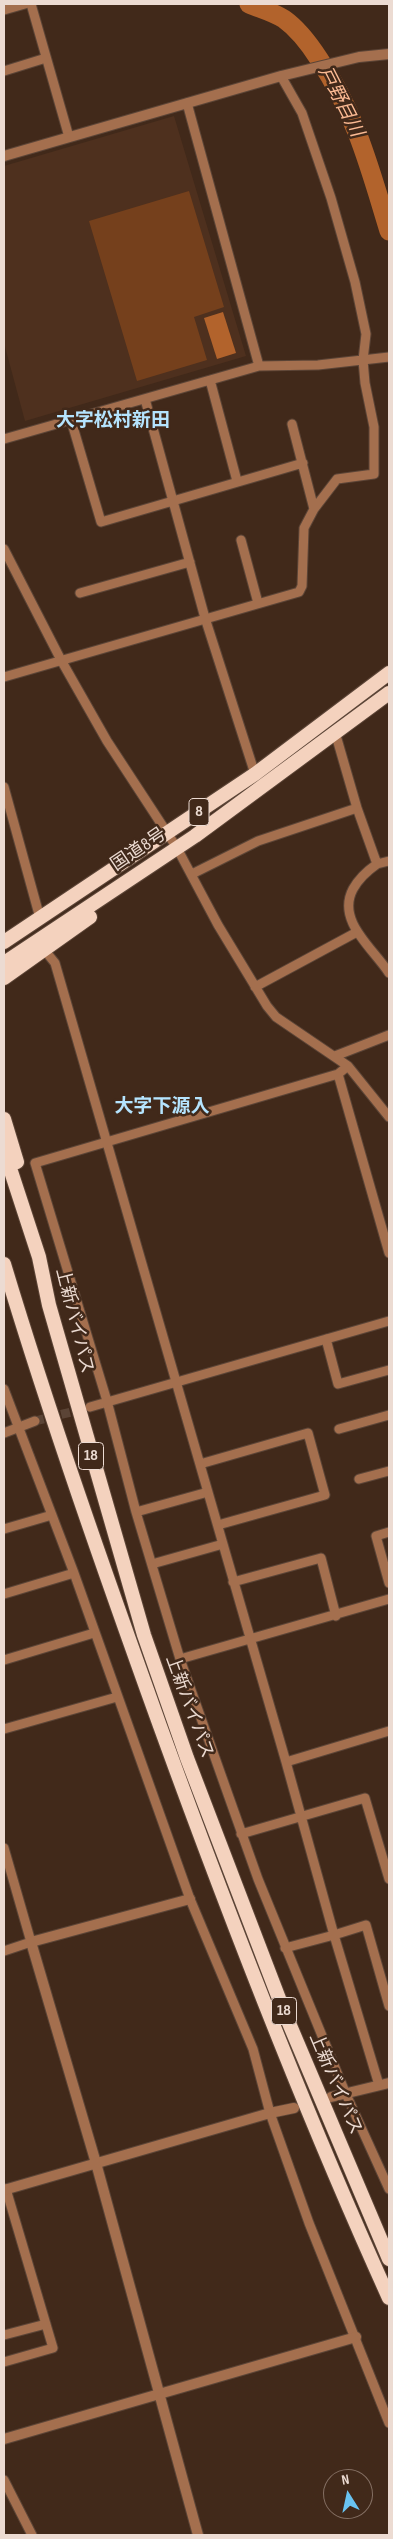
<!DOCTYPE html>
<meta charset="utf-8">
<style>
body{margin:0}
#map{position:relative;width:393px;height:2539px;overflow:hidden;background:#41291a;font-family:"Sofia Sans Condensed",sans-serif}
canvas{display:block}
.frame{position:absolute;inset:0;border:5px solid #ecdbd2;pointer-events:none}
.north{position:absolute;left:323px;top:2469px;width:50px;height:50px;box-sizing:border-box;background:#41291a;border:1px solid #857064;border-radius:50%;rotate:350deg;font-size:14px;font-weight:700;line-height:20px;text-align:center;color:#ecdbd2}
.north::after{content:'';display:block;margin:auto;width:18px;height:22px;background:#69c3f1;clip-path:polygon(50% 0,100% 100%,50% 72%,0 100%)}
</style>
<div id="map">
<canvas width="393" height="2539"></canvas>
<div class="frame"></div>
<div class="north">N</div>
</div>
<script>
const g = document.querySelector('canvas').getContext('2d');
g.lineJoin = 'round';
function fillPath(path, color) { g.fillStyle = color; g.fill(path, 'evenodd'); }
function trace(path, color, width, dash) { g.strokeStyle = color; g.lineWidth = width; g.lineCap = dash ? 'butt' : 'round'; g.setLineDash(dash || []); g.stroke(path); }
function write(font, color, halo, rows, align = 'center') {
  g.font = font + ' "Sofia Sans Condensed","Noto Sans JP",sans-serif'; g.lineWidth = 5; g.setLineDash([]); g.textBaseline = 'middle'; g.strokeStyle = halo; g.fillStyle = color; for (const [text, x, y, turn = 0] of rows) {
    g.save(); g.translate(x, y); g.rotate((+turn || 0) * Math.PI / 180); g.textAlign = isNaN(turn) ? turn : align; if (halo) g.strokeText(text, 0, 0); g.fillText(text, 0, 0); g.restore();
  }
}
fillPath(new Path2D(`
 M174,116L246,356L25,421L4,343V166Z`), '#4e301e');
fillPath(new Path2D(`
 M189,191L224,307L194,317L207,360L137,381L89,221Z`), '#75401c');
fillPath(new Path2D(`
 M223,312L236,353L217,359L204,318Z`), '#b2632c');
trace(new Path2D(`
 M249,4C261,9 273,12 284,19C298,29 310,45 319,59C356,114 370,169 389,231`), '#b2632c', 19);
trace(new Path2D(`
 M35,1421L83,1409`), '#5b4436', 9, [9, 4.5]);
const minor = new Path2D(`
 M31,4L69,137
 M4,10L25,4
 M4,71L46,58
 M187,103L259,366
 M210,380L237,481
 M145,399L205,618L255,774
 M71,420L101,522L303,463
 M292,424L314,509
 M4,439L259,366L318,365L389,357
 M241,540L258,603
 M4,549L61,660L107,741L177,848L218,925L267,1006L276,1017L348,1066L389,1117
 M80,593L190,562
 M4,677L299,592L302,586L304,528L314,509L337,479L374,474V427L365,383L363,360L366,334L355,282L331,198L302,113L281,76
 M335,732L357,808L377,864L389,861
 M4,787L40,918
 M377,864C367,871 359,878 353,889C336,921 373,948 389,973
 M192,874L258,841L357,808
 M42,947L55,963L286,1762L389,1731
 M255,987L357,932
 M335,1056L389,1035
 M338,1074L389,1253
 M326,1339L338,1384L389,1370
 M4,1389L74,1573L190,1899L253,2049L270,2113L309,2223L389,2423
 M90,1407L389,1321
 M339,1429L389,1415
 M4,1433L35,1421
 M200,1464L308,1433L325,1495L218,1525
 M359,1479L389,1471
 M136,1512L208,1492
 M4,1529L52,1515
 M389,1532L376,1536L389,1583
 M152,1564L223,1544
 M233,1582L321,1558L336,1616
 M4,1594L74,1573
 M389,1599L180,1659L258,1879L345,2092L389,2189
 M180,1659L136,1512L107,1401L35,1163L338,1074L348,1066
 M4,1660L94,1633
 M4,1729L117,1697
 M241,1834L365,1798L389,1879
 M4,1848L31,1942L4,1951
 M285,1948L334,1935L286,1762
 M379,2085L334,1935L366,1925L389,2006
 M4,2335L46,2324
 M4,2362L53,2348L6,2189
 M4,2480L32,2535`);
const tertiary = new Path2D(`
 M4,156L281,76L359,57L389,54
 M190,1899L31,1942L96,2163L198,2535
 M331,2097L389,2083
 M4,2190L270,2113L294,2108
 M4,2439L356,2337`);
const trunk = new Path2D(`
 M4,942L255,774L389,673
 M4,963L195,836L389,693
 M4,978L90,917
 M4,1119L17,1162
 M4,1150L39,1257L49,1305L144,1635L187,1758L283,2009L389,2259
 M4,1264C51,1420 105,1573 160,1726C230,1919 304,2111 389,2298`);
trace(minor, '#5c4537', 11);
trace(tertiary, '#5c4537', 12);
trace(trunk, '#5c4537', 16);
trace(minor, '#a46f4e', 9);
trace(tertiary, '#a46f4e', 10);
trace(trunk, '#f4d2be', 14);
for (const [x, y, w] of [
 [199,812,20],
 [91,1456,25],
 [284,2011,25]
]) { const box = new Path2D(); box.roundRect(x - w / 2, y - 13.5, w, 27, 4); g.fillStyle = '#41291a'; g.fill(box); trace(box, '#ecdbd2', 1); }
write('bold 16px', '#ecdbd2', null, [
 ["8",199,812],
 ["18",91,1456],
 ["18",284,2011]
]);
write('18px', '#ecdbd2', '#41291a', [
 ["国道8号",139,850,-34],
 ["上新バイパス",74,1321,76],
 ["上新バイパス",189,1707,70],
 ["上新バイパス",335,2084,67]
]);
write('italic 19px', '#fbba93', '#41291a', [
 ["戸野目川",340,102,63]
]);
write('bold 19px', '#b5e4fe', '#41291a', [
 ["大字松村新田",113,421],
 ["大字下源入",162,1107]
]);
</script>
